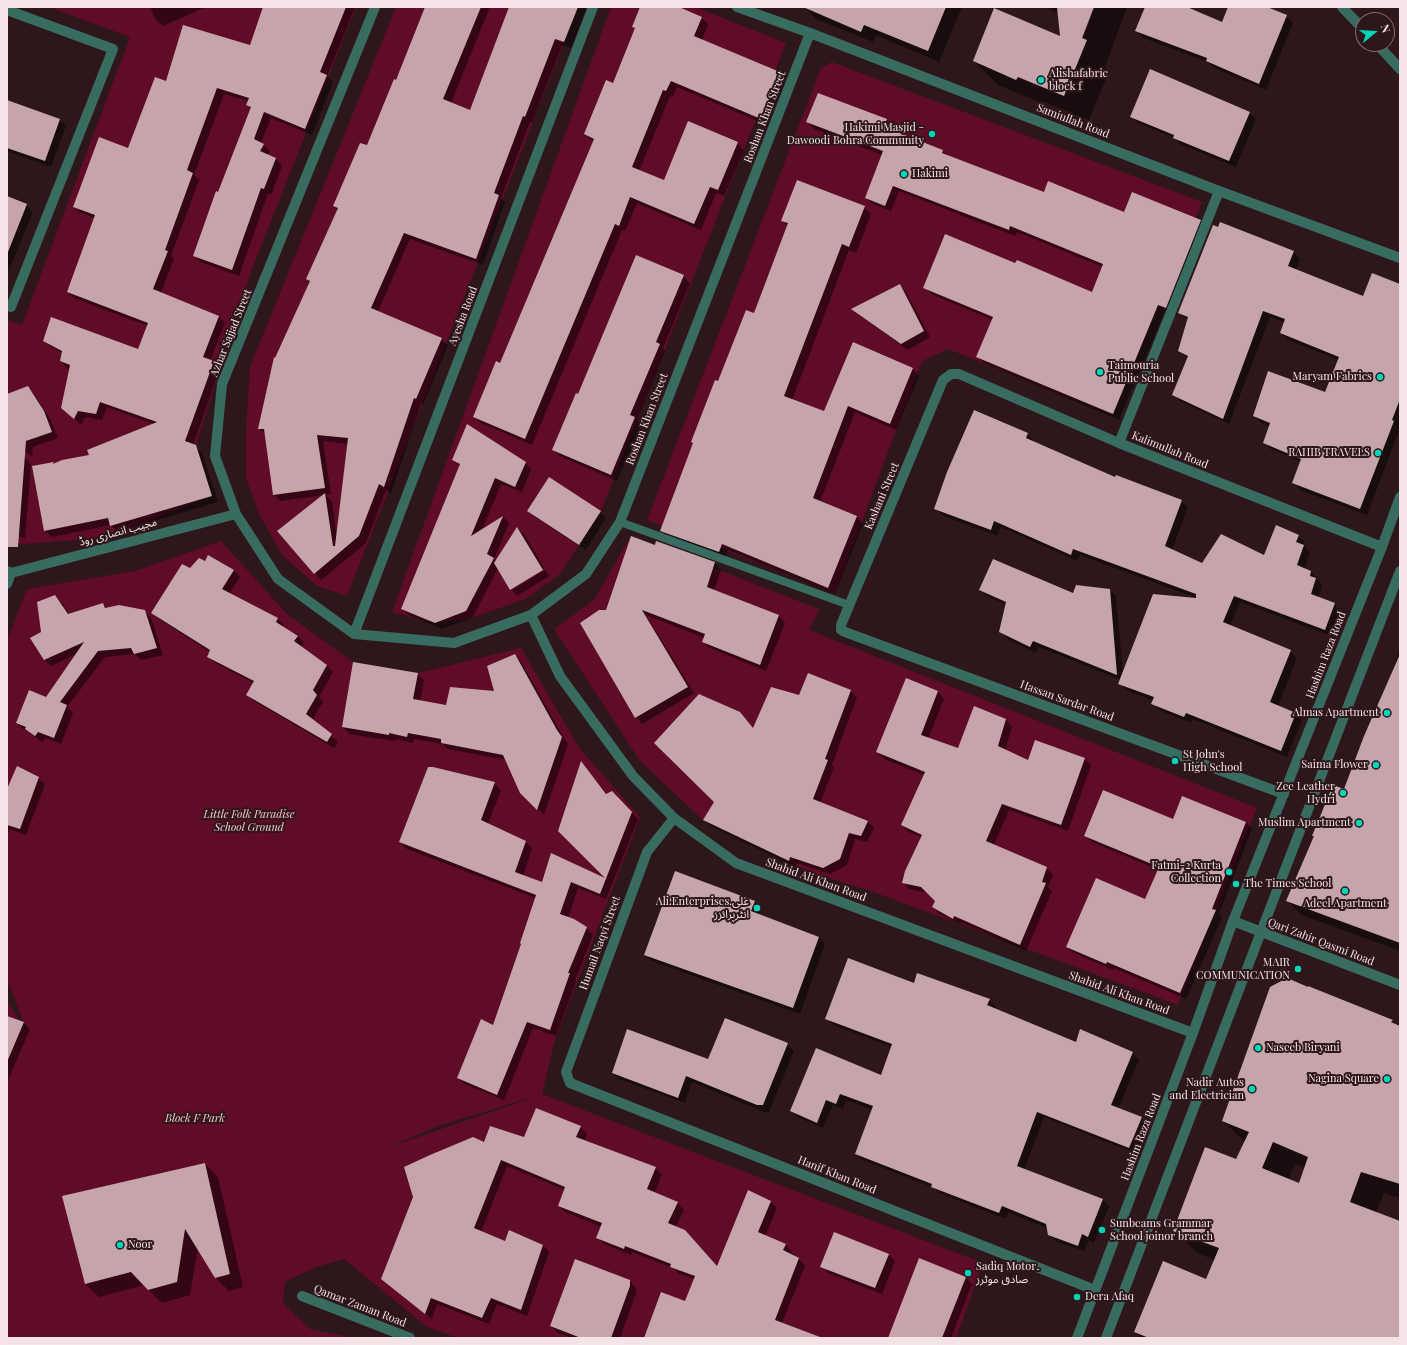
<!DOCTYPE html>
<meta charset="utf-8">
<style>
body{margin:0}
#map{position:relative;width:1407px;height:1345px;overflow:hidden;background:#2e171b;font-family:"Playfair Display",serif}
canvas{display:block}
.frame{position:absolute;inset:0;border:8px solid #f5e4e7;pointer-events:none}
.north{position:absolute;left:1355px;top:12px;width:40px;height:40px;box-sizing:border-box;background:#2e171b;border:1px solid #7e696d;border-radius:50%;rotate:72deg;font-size:11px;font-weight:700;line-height:16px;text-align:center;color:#f5e4e7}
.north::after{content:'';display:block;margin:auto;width:14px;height:18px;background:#03d5b6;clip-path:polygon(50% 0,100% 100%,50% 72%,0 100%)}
</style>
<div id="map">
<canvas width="1407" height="1345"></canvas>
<div class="frame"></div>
<div class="north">N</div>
</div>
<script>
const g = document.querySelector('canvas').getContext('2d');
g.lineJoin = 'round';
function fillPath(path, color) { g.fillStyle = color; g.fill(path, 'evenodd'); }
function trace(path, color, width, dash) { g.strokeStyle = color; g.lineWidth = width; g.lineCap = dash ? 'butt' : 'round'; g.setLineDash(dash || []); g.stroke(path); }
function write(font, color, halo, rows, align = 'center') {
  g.font = font + ' "Playfair Display","Noto Sans Arabic",serif'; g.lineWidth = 4; g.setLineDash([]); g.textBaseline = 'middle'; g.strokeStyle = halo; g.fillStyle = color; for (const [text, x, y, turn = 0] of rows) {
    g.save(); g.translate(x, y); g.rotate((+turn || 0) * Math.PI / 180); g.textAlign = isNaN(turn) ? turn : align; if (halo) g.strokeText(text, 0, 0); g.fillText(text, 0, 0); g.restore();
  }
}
fillPath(new Path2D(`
 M49,7H356L252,269L196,445L212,496L103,538L25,544L7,543V320L22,325L130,37Z
 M396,7H578L347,596L317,586L283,556L260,516L246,478V430L250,367Z
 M611,7H695L786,43L601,511L560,574L526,599L468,619L435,623L392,612Z
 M832,62L1202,202L1113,415L948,349L922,361L835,593L647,520L821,68Z
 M631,536L819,609L809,630L1257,808L1178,1005L871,891L815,874L703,820L640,761L554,629L594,600Z
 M221,541L288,615L353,662L418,673L521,648L580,749L640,817L554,1043L542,1094L983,1263L956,1338H458L427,1327L344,1259L316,1267L285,1282L283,1303L310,1329L354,1338H7V1001L28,1034L7,979V641L27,589L135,571ZM526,1099V1100L389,1147L438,1126Z`), '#600b28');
fillPath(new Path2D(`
 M150,7H206L163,26L156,20Z
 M264,7H355L327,76L333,82L312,135L271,118L261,143L270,151L268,156L276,159L282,166L271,195L268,193L239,276L201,262L195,256L251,108L247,104L249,101L224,94L194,175L199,180L171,256L174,258L161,293L219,317L225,323L210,361L213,362L220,368L193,445L202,453L218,502L117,532L111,525L52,537L45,531L33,467L53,463L54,464L90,455L154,424L107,407L102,420L85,417L81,425L69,414L71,369L67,368L61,361L62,353L51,347L44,340L139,351L148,326L74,298L68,292L95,218L81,213L74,207L129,149L167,83L251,46ZM262,146H264L259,156H258Z
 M426,7H490L451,103L470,112L510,7H587L571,48L562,45L532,123L530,122L501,198L505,202L483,265L410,239L378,311L441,339L448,345L423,405L421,404L391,493L386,490L366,543L321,580L278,531L325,495L280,501L274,494L266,435L259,428L276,359L310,282L307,279L338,210L334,206L367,147L396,81ZM323,441L349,444L337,538L332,501L325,495L331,494Z
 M642,7H676L702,18L708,24L702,40L779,73L786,79L767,125L677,87L673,97L670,96L639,171L664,181L737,143L744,150L724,196L716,193L701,230L637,203L625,231L622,230L532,445L481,423L474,417L500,364L594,142L585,134L614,85L636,29L633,27Z
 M805,7H962L939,62L876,35L873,42L816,19Z
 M1048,7H1093L1080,41L1082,42L1095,7H1127L1105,67L1109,72L1089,120L1042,101L1041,103L998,85L974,61L1082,46L1059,12L1053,11Z
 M1146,7H1184L1223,23L1229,7H1264L1286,16L1293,23L1266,90L1214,68L1208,62L1143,38L1136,31Z
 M818,94L887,120L893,127L892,131L942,151L949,157L1044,194L1125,213L1200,221L1207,227L1172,314L1165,311L1119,420L984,363L978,357L993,320L931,294L925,287L1016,265L1093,293L1103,267L1017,232L1015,236L899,191L891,211L873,204L866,198L882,155L814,129L808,122Z
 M7,101L59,120L66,126L51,167L7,151Z
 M1249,112L1256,119L1236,167L1180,144L1176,139L1138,123L1131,116Z
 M7,197L26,205L33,212L9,270L7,269Z
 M864,207L871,214L856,253L849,250L792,400L825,413L854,344L913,369L919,376L896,430L855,412L820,502L857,517L863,524L835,594L728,550L725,558L668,537L661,530L719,383L755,315L788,226L782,220Z
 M1221,223L1294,252L1300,259L1296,270L1363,298L1400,286V422L1398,427L1400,428L1367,515L1300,490L1294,483L1301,462L1271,449L1264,443L1270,426L1261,423L1254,416L1325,394L1339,360L1288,340L1281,333L1284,322L1270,317L1229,424L1180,401L1173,394L1188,359L1179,351L1188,320L1179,313Z
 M683,276L690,283L663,348L665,351L637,420L641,424L617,481L560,456L553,450L579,395Z
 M900,285L906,292L930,337L908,350L859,315L853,309Z
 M28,388L34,394L50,419L58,438L33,447L32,457L7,437V395Z
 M1027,434L1034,441L1033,442L1116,478L1181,501L1188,507L1172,550L1202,565L1265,556L1298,536L1305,542L1304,546L1310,553L1304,569L1311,572L1322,586L1318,598L1334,604L1341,611L1331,636L1240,602L1230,626L1290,651L1297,658L1278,706L1296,714L1302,720L1287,757L1193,719L1191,723L1159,710L1153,703L1154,701L1126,690L1119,683L1121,680L1039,647L1036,653L1007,639L1001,632L1007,605L987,596L980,590L1074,594L1110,590L1116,596L1123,675L1199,599L1080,555L1077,561L1001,527L997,536L942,515L935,508Z
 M7,453L25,458L31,464L25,538L7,533Z
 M454,460L525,463L531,469L522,492L501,484L482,530L503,517L509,523L494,560L496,561L517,528L524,534L544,568L511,588V590L498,568L473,617L442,629L409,615L402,609L460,466Z
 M528,511L600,512L606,518L586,550L535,517Z
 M657,542L715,563L721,570L714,590L779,616L785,623L766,671L710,648L703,642L705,638L646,615L694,693L642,724L636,717L607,611L655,546Z
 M209,556L234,570L240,577L229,594L278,619L284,625L283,628L298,636L304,643L301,647L326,665L333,672L319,697L323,702L312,720L338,742L334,748L254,701L247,695L254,683L215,663L208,657L210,652L159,619L152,612L191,570L205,562Z
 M545,570L549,576L517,596L512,590Z
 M55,597L62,603L70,615L103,604L107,608L144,611L151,618L163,655L141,660L135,654L105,657L67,707L73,713L61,744L45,738L42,742L28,731L23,729L17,723L47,698L77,654L51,666L44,659L42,632Z
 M1400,648V951L1302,915L1288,901L1315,837L1313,836L1345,790L1388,684Z
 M515,655L521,662L564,738L568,744L544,815L521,792L507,760L448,749L443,744L414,739L413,743L396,739L395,741L349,734L343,727L417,674L424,680L420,701L447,706L495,692Z
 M907,680L938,692L944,699L928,739L959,749L1006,720L1012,727L1005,750L1029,761L1084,759L1091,765L1068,831L1009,810L994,845L1046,868L1053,875L1048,887L1052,891L1026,951L960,922V924L940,914L933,907L936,900L929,893L909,889L903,882L922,837L909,832L902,825L924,775L884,759L877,752Z
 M850,690L857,697L832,765L834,767L820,803L868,822L874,828L867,842L855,839L847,865L830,874L797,863L795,867L711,826L704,819L715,802L753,729L800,696Z
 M582,763L607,794L618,798L638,819L606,899L578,888L568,918L586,928L593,935L575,980L576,981L556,1036L533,1028L504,1100L465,1084L458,1078L494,1026L522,945L536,898L407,849L400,842L494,783L501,790L488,824L526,842L532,848L523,876L542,883L552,854L609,881L559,831Z
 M38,778L45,784L26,835L10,829L7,836V791Z
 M1183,797L1246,822L1252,829L1219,914L1222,918L1186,999L1114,968L1113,970L1074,953L1067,947L1146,900L1159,870L1092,842L1086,836L1174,820Z
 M755,901L761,908L759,915L819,937L825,944L800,1014L652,961L645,954Z
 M914,984L989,1000L996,1007L995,1009L1076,1043L1132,1053L1139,1060L1118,1109L1141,1118L1148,1125L1135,1153L1044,1117L1024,1170L1102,1199L1109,1206L1094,1243L1089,1240L1084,1251L1055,1241L1049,1234L1047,1228L1008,1212L1006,1219L939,1193L932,1187L863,1160L856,1154L873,1110L846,1100L843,1109L833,1105L823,1128L797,1117L791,1110L882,1076L892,1047L833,1025L827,1018Z
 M7,1017L24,1023L30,1029L7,1083Z
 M1392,1021L1400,1027V1198L1384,1193L1376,1213L1400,1222V1338H1142L1135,1332L1207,1280L1215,1260L1197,1253L1174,1230L1236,1160L1245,1142L1223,1121ZM1295,1164L1305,1168L1299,1184L1288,1180Z
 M787,1044L794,1051L769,1112H764L692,1082L685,1103L619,1079L613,1073L709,1060Z
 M580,1127L587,1134L584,1141L655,1168L662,1174L654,1194L677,1203L684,1210L676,1227L718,1267L770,1201L777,1208L765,1236L785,1245L792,1251L790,1255L799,1259L805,1266L782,1323L820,1338H645L686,1302L694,1279L678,1273L673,1268L632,1252L631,1255L604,1244L598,1238L602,1227L565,1212L559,1206L565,1190L507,1166L481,1232L506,1242L509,1232L543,1245L549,1252L527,1316L497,1304L489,1324L437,1304L432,1319L382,1278L485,1143L525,1138Z
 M205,1164L218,1177L243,1287L229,1291L215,1277L198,1247L190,1295L162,1303L144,1285L99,1297L85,1284Z
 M888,1254L895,1261L882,1294L828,1273L822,1266Z
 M920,1259L966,1278L972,1284L951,1338H889Z
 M630,1281L636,1288V1293L620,1338H572L558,1333L551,1326Z`), '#0007');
fillPath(new Path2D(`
 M263,7H346L320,72L327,75L305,129L264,112L254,139L264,144L260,151L276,158L264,189L261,188L232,270L193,256L216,191L218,192L251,107L246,105L249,98L217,88L187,170L193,173L165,250L168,251L153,289L219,316L203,357L214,361L185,441L196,445L212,496L110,526L108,518L44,531L32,466L54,462L53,464L62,460L89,455L87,450L157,422L100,402L96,414L78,411L74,419L61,408L70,365L60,361L62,351L43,341L51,317L138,349L148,323L67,292L95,215L73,207L99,137L128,148L155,77L166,81L183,25L250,45Z
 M425,7H481L443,99L470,110L509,7H578L564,42L555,39L525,117L523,116L494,193L499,195L476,259L404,233L371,308L442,338L416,399L414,398L384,487L379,484L359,536L314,574L277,531L325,493L333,546H335L348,438L317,435L325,488L273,495L264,429H258L274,357L275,358L310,281L306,279L338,208L333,206L360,143L367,145L394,79L396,80Z
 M640,7H679L702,17L694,36L780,72L761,119L671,81L666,91L663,90L632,167L664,180L688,121L738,142L718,190L710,187L694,224L630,197L619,226L615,224L525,439L473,417L496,361L500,363L594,139L584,134L606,80L613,83L635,28L632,27Z
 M803,7H946L928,51L864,25L861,32Z
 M1057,7H1094L1082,38L1087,40L1064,96L1018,77L1016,80L973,61L994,8L1060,36Z
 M1145,7H1187L1222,22L1228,7H1267L1287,15L1259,84L1206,61L1207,58L1135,31Z
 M1150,69L1250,112L1229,161L1173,138L1174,135L1130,117Z
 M818,93L887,119L884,127L943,150L942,153L1044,192L1048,181L1124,212L1132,192L1201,220L1166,308L1158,305L1113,414L976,357L993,317L923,288L945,234L1015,263L1017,260L1092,292L1103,264L1010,226L1009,230L893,186L885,206L865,198L883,151L806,122Z
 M7,100L60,119L45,161L7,148Z
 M797,180L865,206L849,247L842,244L784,396L824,411L853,342L913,368L890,424L848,406L813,498L857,516L828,588L722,544L719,552L660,531L693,443L691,442L715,380L718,381L746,310L754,313L788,223L781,221Z
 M7,196L27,204L8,252H7Z
 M1220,222L1294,251L1288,266L1363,296L1372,273L1400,284V399L1392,420L1394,421L1360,509L1292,483L1301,459L1263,443L1270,423L1253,416L1268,371L1325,392L1339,357L1280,333L1285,319L1263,311L1223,419L1172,395L1188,356L1178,351L1188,317L1178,313L1213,225L1218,227Z
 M636,255L684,275L656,342L660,344L630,415L635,417L611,475L552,450L576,393L578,394Z
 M900,284L924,331L901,344L851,309Z
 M28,386L44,411L52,432L26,441L18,547H7V394Z
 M974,410L1028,433L1026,438L1115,477L1116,475L1182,500L1165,546L1202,563L1221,534L1264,555L1276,525L1299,535L1296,542L1304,545L1297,565L1311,571L1310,576L1316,578L1311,594L1335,603L1325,630L1234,596L1223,622L1291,650L1270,702L1296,713L1281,751L1186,713L1184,717L1151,704L1154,697L1118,684L1153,594L1196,598V594L1073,549L1071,555L994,521L991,530L934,509L947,472Z
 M467,424L526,462L515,487L495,478L471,536L503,516L487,554L494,558L466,611L435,623L401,609L460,464L452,460Z
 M549,477L601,511L579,545L527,511Z
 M517,527L543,570L510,590L494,563Z
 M631,536L655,545L656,541L715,562L707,587L779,615L760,665L702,642L705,634L642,610L688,687L635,718L580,623L599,610H606Z
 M208,555L234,570L222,589L278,618L276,622L298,636L294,641L327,665L313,690L317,695L306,714L332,734L327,742L246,695L254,681L207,657L210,650L151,613L182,564L190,568L199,558L205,561Z
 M993,559L1073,593L1076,585L1110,589L1117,675L1033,641L1030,647L999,632L1006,602L979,590Z
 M55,595L68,614L103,603L105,608L119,605L145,610L157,648L134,654L131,648L98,651L60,702L67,705L54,738L38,732L35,736L25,729L26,727L16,723L29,690L46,697L84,642L44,660L30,638L41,632L37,602Z
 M515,654L557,730L562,737L537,810L520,793L503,755L441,743V739L408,733L407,737L389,733V735L342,727L353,662L418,673L413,699L446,705L450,687L494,691L487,666Z
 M1400,654V943L1286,901L1314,836H1312L1333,785L1344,789L1364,736Z
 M808,673L851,690L825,759L828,760L813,799L868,821L861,836L849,833L840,859L823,868L790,857L789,861L703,820L714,802L654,743L699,694L740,712L753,728L771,687L799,695Z
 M906,678L938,691L921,735L958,748L974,706L1006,719L998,746L1028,760L1035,740L1085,758L1061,825L1002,804L986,841L1047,867L1042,882L1046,883L1020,945L954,916L953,919L932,907L935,901L921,887L902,883L905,871L922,835L901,825L925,772L876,752Z
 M581,761L606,794L612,791L632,812L600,894L571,882L560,914L574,919L587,927L568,973H570L550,1030L527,1022L497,1095L457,1078L481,1019L493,1025L521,944L520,943L536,895L399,842L428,767H433L495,782L481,820L526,841L515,872L542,882L551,853L605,878L558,831Z
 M17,766L39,777L20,829L7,825V789Z
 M1103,790L1173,819L1182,796L1246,822L1212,909L1216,910L1180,993L1107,962L1106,964L1066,947L1096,878L1145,899L1159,867L1084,836Z
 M675,871L755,901L751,911L819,937L793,1008L644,955Z
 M848,958L914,983L917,973L990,999L987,1005L1076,1042L1080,1029L1133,1052L1111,1105L1142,1117L1129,1148L1037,1112L1017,1166L1103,1199L1088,1237L1082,1234L1078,1246L1048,1235L1046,1224L1002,1206L999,1213L931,1187L932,1184L855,1154L873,1106L840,1094L836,1104L826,1100L817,1123L790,1111L816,1048L881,1075L892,1044L825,1019Z
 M1287,978L1308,987V986L1393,1020L1391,1022L1400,1026V1184L1361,1172L1350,1202L1400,1221V1338H1149L1134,1332L1163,1261L1206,1279L1219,1248L1173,1231L1205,1147L1236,1159L1249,1132L1222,1121L1270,987ZM1273,1142L1308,1157L1299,1183L1262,1168Z
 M7,1016L24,1022L7,1062Z
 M725,1018L788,1043L763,1105H757L686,1076L678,1098L612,1073L627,1029L708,1059Z
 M536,1108L581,1126L576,1137L656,1167L647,1189L678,1202L668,1223L685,1230L717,1266L748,1190L771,1201L758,1232L786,1244L783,1250L799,1258L775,1320L820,1337V1338H644L661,1292L685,1301L695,1276L670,1267L671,1264L625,1246L624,1249L596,1238L602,1223L558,1206L565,1187L501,1160L474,1228L505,1241L509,1230L543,1245L521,1310L491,1298L482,1318L431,1298L425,1314L381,1279L413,1197L404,1167L430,1155L473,1137L484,1142L490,1126L524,1137Z
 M205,1163L230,1274L215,1278L185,1229L177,1282L148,1290L131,1272L85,1284L62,1196Z
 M834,1232L889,1254L875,1288L820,1267Z
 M919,1258L966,1277L942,1338H888Z
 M575,1259L630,1280V1286L611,1338H581L550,1326Z`), '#c5a5aa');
trace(new Path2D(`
 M620,522L849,605`), '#396c60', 8);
trace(new Path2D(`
 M1342,7L1363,29
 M7,10L113,49L11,307L7,305
 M1377,44L1400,69
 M1119,443L1219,191
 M7,571L11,573L236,514
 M7,584L11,573
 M531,615L560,676L633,776L674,818L736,863L1193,1033
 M354,634L454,643L531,615L586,574L620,522L810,33
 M354,634L278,579L236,514L215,456L222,384L375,7
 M354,634L593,7
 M1284,794L845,632L841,630V625L943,380L951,374H959L1119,443L1382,547
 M674,818L647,852L566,1072L570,1083L1095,1290
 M302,1296L410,1338`), '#396c60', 10);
trace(new Path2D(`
 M737,7L810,33L1219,191L1400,258
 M1233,921L1400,985
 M1077,1338L1193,1033L1233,921L1382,547L1400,497
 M1106,1338L1261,932L1400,571`), '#396c60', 10);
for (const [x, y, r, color] of [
 [1041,80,4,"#03d5b6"],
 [932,134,4,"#03d5b6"],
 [904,174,4,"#03d5b6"],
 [1100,372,4,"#03d5b6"],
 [1380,377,4,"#03d5b6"],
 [1378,453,4,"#03d5b6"],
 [1387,713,4,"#03d5b6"],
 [1175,761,4,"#03d5b6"],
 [1376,765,4,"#03d5b6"],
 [1343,793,4,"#03d5b6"],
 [1359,823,4,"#03d5b6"],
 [1229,872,4,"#03d5b6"],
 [1236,884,4,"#03d5b6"],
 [1345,891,4,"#03d5b6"],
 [757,908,4,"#03d5b6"],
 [1298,969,4,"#03d5b6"],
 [1258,1048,4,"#03d5b6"],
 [1387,1079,4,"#03d5b6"],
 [1252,1089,4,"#03d5b6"],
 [1102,1230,4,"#03d5b6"],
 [120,1245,4,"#03d5b6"],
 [968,1273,4,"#03d5b6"],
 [1077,1297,4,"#03d5b6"]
]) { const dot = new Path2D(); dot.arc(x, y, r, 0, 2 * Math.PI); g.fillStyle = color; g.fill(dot); trace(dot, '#2e171b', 1.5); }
write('11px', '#f5e4e7', '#2e171b', [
 ["Alishafabric",1049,74,"left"],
 ["block f",1049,87,"left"],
 ["Hakimi Masjid -",924,128],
 ["Dawoodi Bohra Community",924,141],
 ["Hakimi",912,174,"left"],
 ["Taimouria",1108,366,"left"],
 ["Public School",1108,379,"left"],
 ["Maryam Fabrics",1372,377],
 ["RAHIB TRAVELS",1370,453],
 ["Almas Apartment",1379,713],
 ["St John's",1183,755,"left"],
 ["High School",1183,768,"left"],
 ["Saima Flower",1368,765],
 ["Zee Leather",1335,787],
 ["Hydri",1335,800],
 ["Muslim Apartment",1351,823],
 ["Fatmi-2 Kurta",1221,866],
 ["Collection",1221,879],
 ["The Times School",1244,884,"left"],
 ["Ali.Enterprises.علی",749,902],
 ["انٹرپرائزز",749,915],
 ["Adeel Apartment",1345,904,"center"],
 ["MAIR",1290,963],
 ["COMMUNICATION",1290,976],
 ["Naseeb Biryani",1266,1048,"left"],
 ["Nagina Square",1379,1079],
 ["Nadir Autos",1244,1083],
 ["and Electrician",1244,1096],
 ["Sunbeams Grammar",1110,1224,"left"],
 ["School joinor branch",1110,1237,"left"],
 ["Noor",128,1245,"left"],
 ["Sadiq Motor۔",976,1267,"left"],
 ["صادق موٹرز",976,1280,"left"],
 ["Dera Afaq",1085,1297,"left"]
], 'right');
write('11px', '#f5e4e7', '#2e171b', [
 ["Roshan Khan Street",765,117,-69],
 ["Samiullah Road",1073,121,21],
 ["Ayesha Road",463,316,-69],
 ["Azhar Sajjad Street",231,333,-68],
 ["Roshan Khan Street",647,419,-69],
 ["Kalimullah Road",1170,450,22],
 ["Kashani Street",882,496,-67],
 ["مجیب انصاری روڈ",118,532,-15],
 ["Hashim Raza Road",1326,655,-69],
 ["Hassan Sardar Road",1067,701,20],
 ["Shahid Ali Khan Road",816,880,20],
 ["Qari Zahir Qasmi Road",1321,942,21],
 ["Humail Naqvi Street",600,943,-70],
 ["Shahid Ali Khan Road",1119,993,20],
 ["Hashim Raza Road",1141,1137,-69],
 ["Hanif Khan Road",837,1175,22],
 ["Qamar Zaman Road",360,1306,21]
]);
write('italic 11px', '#fbc4cd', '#2e171b', [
 ["Little Folk Paradise",249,815],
 ["School Ground",249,828],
 ["Block F Park",195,1119]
]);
</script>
